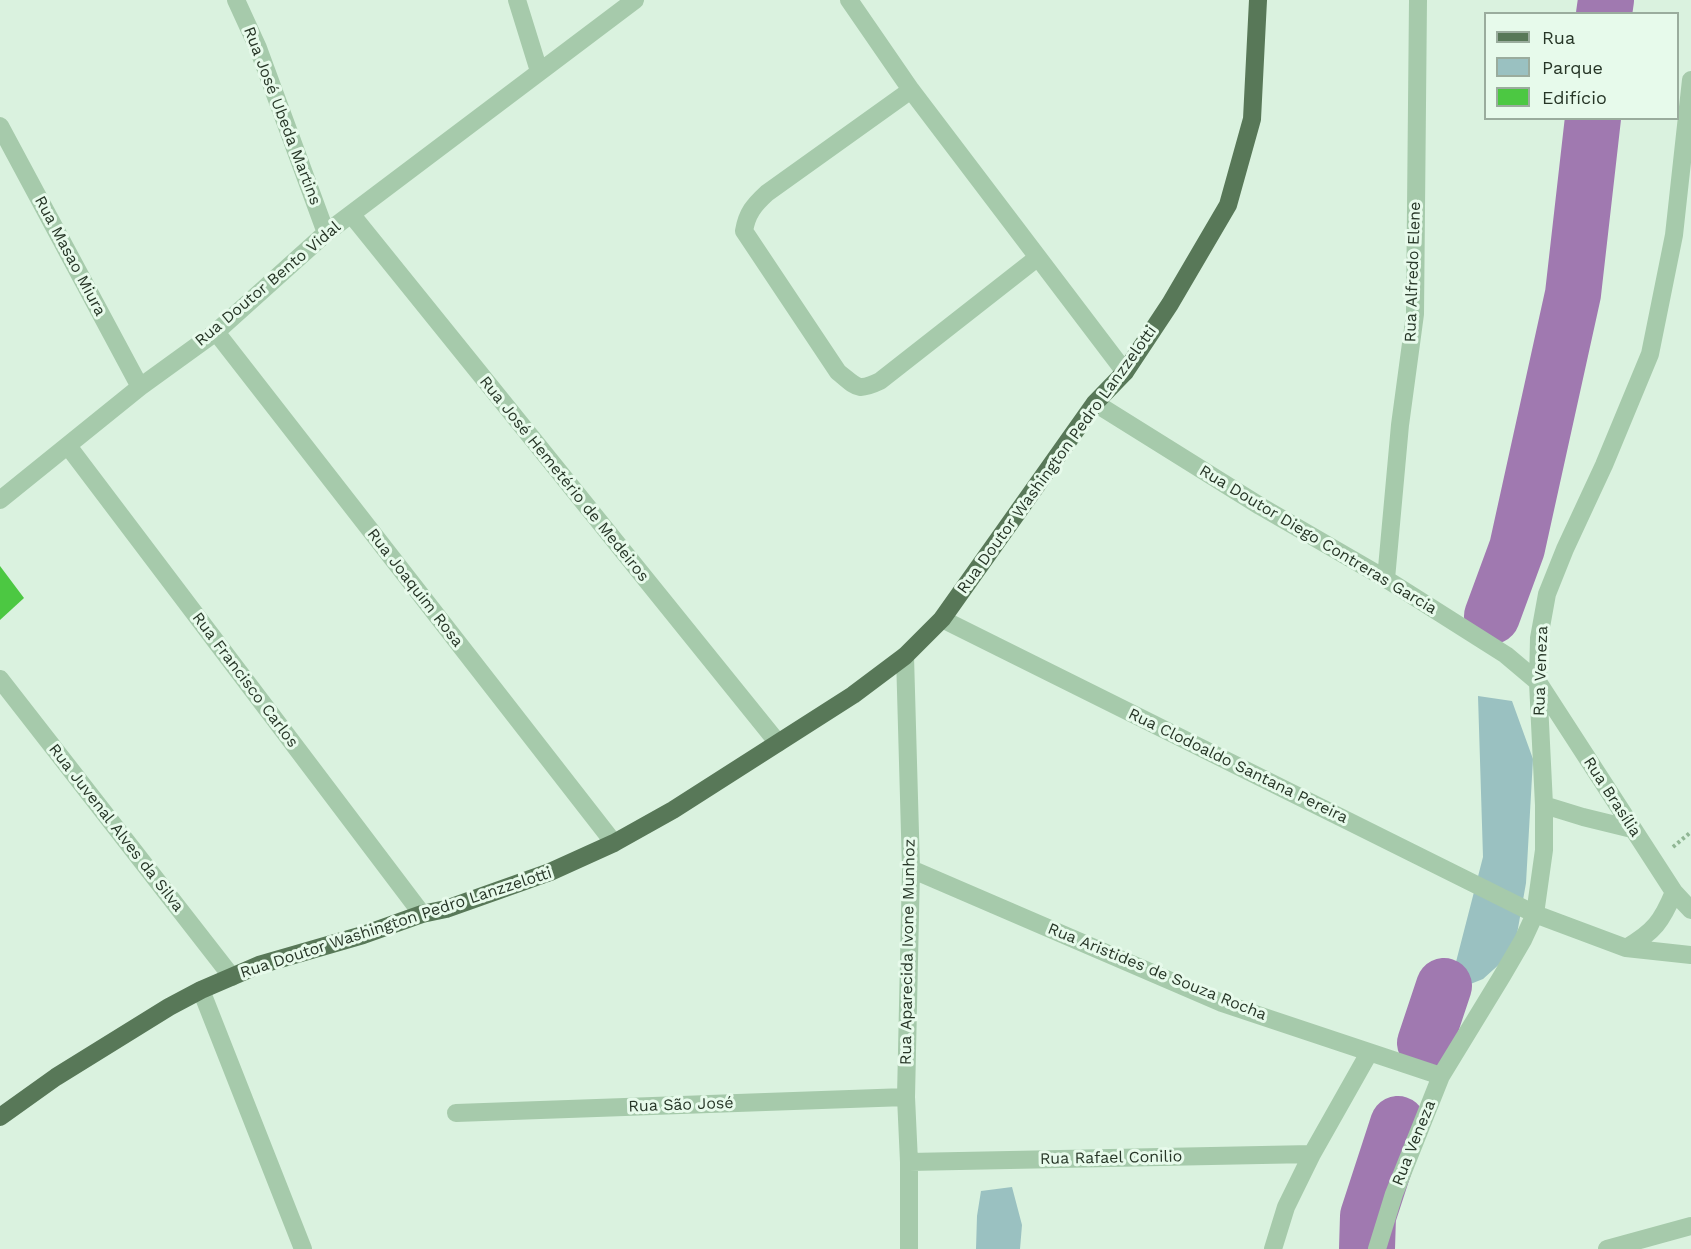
<!DOCTYPE html>
<meta charset="utf-8">
<style>
body{margin:0}
#map{position:relative;width:1691px;height:1249px;overflow:hidden;background:#daf2df;font-family:"Work Sans",sans-serif}
canvas{display:block}
.legend{position:absolute;left:1484px;top:12px;width:195px;height:108px;box-sizing:border-box;background:#e7faeb;border:2px solid #9aac9d;margin:0;padding:8px 10px;list-style:none;font-size:18px;color:#273627}
.legend li{display:flex;align-items:center;gap:12px;height:30px}
.legend b{width:30px;border:2px solid #9aac9d}
</style>
<div id="map">
<canvas width="1691" height="1249"></canvas>
<ul class="legend">
<li><b style="height:8px;background:#587858"></b>Rua</li>
<li><b style="height:16px;background:#9ac1c1"></b>Parque</li>
<li><b style="height:16px;background:#4cc842"></b>Edifício</li>
</ul>
</div>
<script>
const g = document.querySelector('canvas').getContext('2d');
g.lineJoin = 'round';
function fillPath(path, color) { g.fillStyle = color; g.fill(path, 'evenodd'); }
function trace(path, color, width, dash) { g.strokeStyle = color; g.lineWidth = width; g.lineCap = dash ? 'butt' : 'round'; g.setLineDash(dash || []); g.stroke(path); }
function write(font, color, halo, rows, align = 'center') {
  g.font = font + ' "Work Sans",sans-serif'; g.lineWidth = 6; g.setLineDash([]); g.textBaseline = 'middle'; g.strokeStyle = halo; g.fillStyle = color; for (const [text, x, y, turn = 0] of rows) {
    g.save(); g.translate(x, y); g.rotate((+turn || 0) * Math.PI / 180); g.textAlign = isNaN(turn) ? turn : align; if (halo) g.strokeText(text, 0, 0); g.fillText(text, 0, 0); g.restore();
  }
}
fillPath(new Path2D(`
 M1478,696L1512,701L1533,759L1526,883L1514,951L1483,979L1448,993L1483,857Z
 M1012,1187L1022,1225L1020,1249H976L977,1216L981,1191Z`), '#9ac1c1');
trace(new Path2D(`
 M1604,14L1606,0
 M1492,616L1517,548L1573,294L1593,118
 M1425,1043L1444,986
 M1367,1249L1368,1216L1398,1124`), '#a079b0', 56);
fillPath(new Path2D(`
 M0,566L24,598L0,620Z`), '#4cc842');
trace(new Path2D(`
 M1673,847L1691,832`), '#90b694', 4, [3, 3]);
trace(new Path2D(`
 M236,0L258,48L326,233
 M517,0L539,71
 M849,0L911,90L1125,372
 M911,90L767,193C754,205 747,213 744,231L838,372C857,387 857,392 880,381L1037,258
 M0,126L140,387
 M351,214L778,743
 M216,332L614,843
 M1095,403L1260,506L1386,579L1506,655L1538,682L1674,892L1691,910
 M68,446L422,914
 M0,500L140,387L216,332L326,233L635,0
 M1386,579L1400,425L1415,314L1418,0
 M942,619L1535,914L1626,948L1691,955
 M905,656L911,869L906,1097L909,1162V1249
 M0,679L232,977
 M1544,805L1583,817L1632,829
 M911,869L1222,1003L1441,1076
 M1626,948C1654,932 1662,921 1674,892
 M201,990L303,1249
 M456,1113L906,1097
 M909,1162L1312,1154
 M1273,1249L1286,1207L1312,1154L1369,1053
 M1377,1249L1394,1194L1441,1076L1502,976L1523,940L1535,914L1544,850V805L1538,682L1539,638L1547,594L1565,549L1604,465L1650,354L1674,235L1691,80
 M1607,1249L1691,1226`), '#a6caab', 18);
trace(new Path2D(`
 M0,1117L56,1077L169,1007L201,990L259,965L363,935L422,914L446,909L550,872L614,843L673,810L853,695L905,656L942,619L1095,403L1125,372L1170,304L1228,205L1252,119L1258,0`), '#587858', 18);
write('16px', '#273627', '#e7faeb', [
 ["Rua José Ubeda Martins",282,116,69],
 ["Rua Masao Miura",70,256,62],
 ["Rua Alfredo Elene",1413,272,-88],
 ["Rua Doutor Bento Vidal",268,284,-40],
 ["Rua Doutor Washington Pedro Lanzzelotti",1057,460,-54],
 ["Rua José Hemetério de Medeiros",564,479,51],
 ["Rua Doutor Diego Contreras Garcia",1318,540,31],
 ["Rua Joaquim Rosa",415,588,52],
 ["Rua Veneza",1541,671,-88],
 ["Rua Francisco Carlos",245,680,53],
 ["Rua Clodoaldo Santana Pereira",1238,766,26],
 ["Rua Brasília",1612,797,57],
 ["Rua Juvenal Alves da Silva",116,828,52],
 ["Rua Doutor Washington Pedro Lanzzelotti",396,923,-18],
 ["Rua Aparecida Ivone Munhoz",908,952,-89],
 ["Rua Aristides de Souza Rocha",1157,972,22],
 ["Rua São José",681,1105,-2],
 ["Rua Veneza",1414,1143,-68],
 ["Rua Rafael Conilio",1111,1158,-1]
]);
</script>
